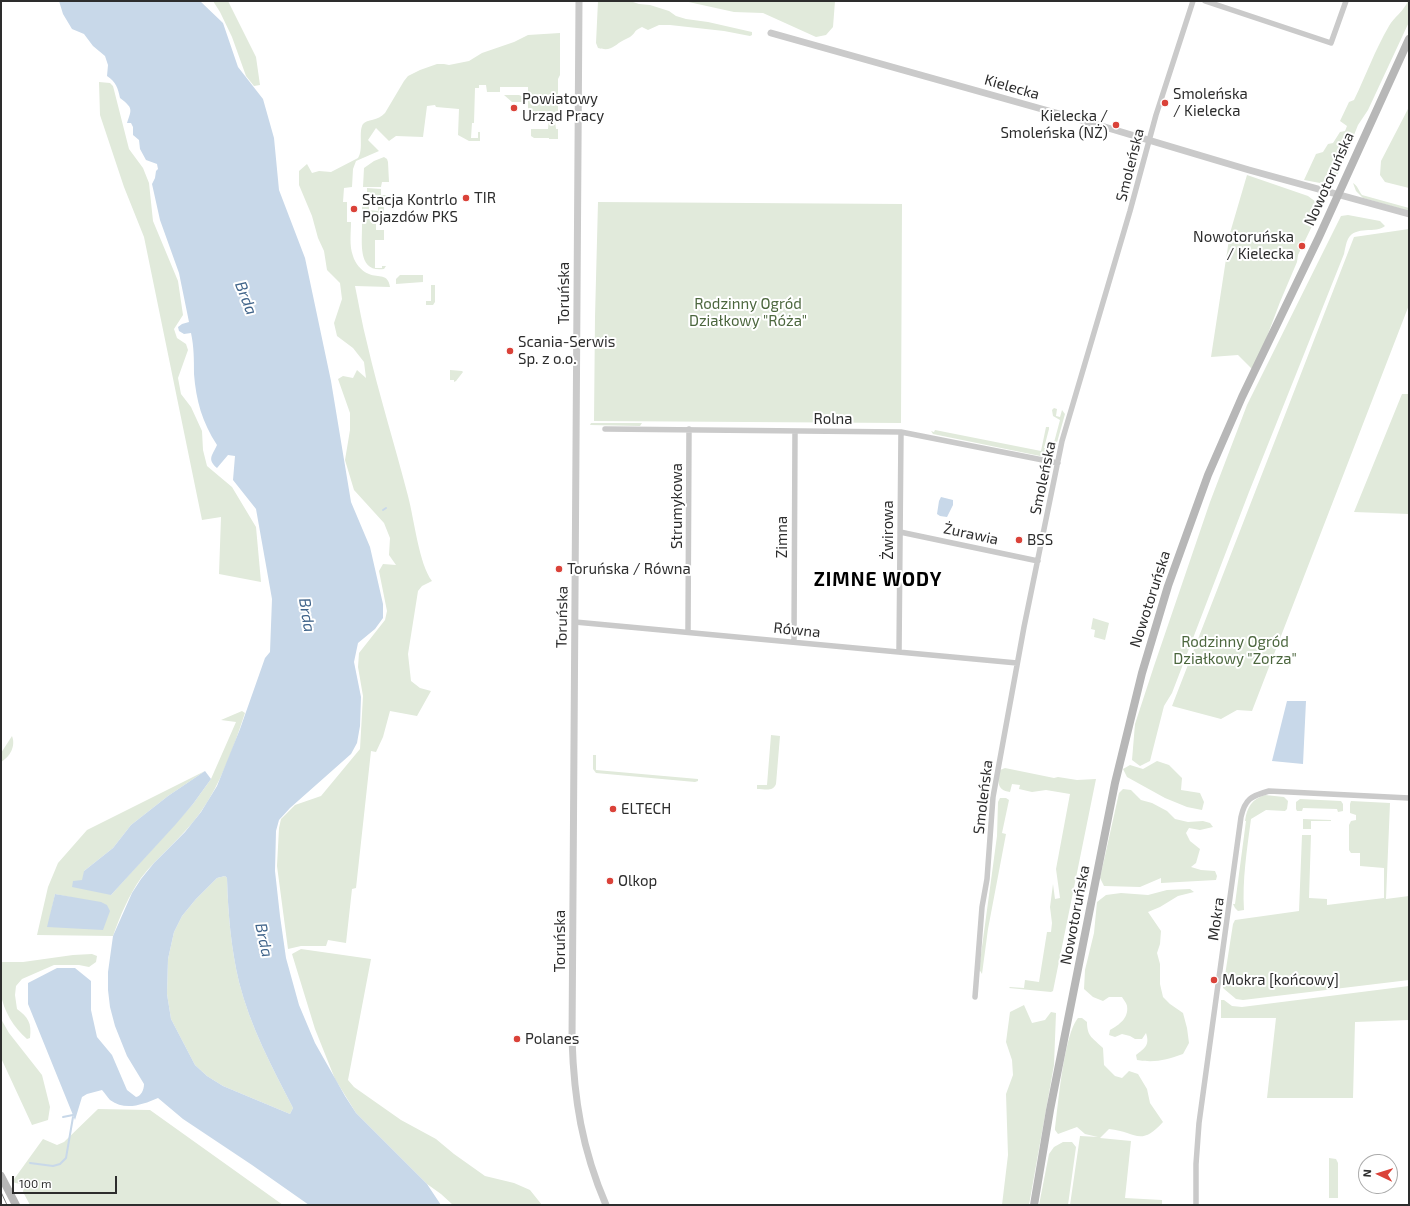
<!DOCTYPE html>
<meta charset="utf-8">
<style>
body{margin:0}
#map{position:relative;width:1410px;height:1206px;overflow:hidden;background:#fff;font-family:"Exo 2",sans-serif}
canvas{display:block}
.frame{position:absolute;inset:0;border:2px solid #2d2d2d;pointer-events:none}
.north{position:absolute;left:1358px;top:1154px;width:40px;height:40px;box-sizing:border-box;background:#fff;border:1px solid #ababab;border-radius:50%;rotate:274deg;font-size:11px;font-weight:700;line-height:16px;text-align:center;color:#2d2d2d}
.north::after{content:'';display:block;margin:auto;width:14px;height:18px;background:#da4239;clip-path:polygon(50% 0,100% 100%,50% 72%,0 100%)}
.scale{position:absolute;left:12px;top:1176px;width:105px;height:18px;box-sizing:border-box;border:2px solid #2d2d2d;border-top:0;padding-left:5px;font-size:12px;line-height:14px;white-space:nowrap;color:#2d2d2d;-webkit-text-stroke:3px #fff;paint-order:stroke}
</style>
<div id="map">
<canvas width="1410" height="1206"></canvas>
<div class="frame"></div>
<div class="north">N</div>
<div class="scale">100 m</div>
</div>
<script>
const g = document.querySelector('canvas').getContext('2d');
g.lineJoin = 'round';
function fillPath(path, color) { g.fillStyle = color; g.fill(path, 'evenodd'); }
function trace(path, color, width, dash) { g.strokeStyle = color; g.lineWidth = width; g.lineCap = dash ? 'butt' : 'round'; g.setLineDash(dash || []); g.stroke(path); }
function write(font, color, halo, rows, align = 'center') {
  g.font = font + ' "Exo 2",sans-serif'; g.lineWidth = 4; g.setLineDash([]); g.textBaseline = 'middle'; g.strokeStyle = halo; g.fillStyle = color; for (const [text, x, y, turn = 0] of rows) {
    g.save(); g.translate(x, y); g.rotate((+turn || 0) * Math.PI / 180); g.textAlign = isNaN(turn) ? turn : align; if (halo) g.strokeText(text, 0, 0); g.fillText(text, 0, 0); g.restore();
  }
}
fillPath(new Path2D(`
 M213,1H228L256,57L260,85L254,86L246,76L232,37L220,12Z
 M598,1H630L639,4L650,5L669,11L676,16L686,19L708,22L752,32V35L750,36L724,31L670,25H659L648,30L642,27C633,31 636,33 630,37C628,38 626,39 624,40C614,45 612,52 598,48L596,43Z
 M684,1H835L833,27L826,35L816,37L763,13L734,12Z
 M1408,1H1409V22L1368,110L1358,125L1340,170L1335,179L1320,183L1304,180L1316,154L1323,152L1328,144L1333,143L1340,132L1345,131L1347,126L1340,121L1349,102L1354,100C1366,75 1375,50 1389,26C1394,17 1404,11 1408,1Z
 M560,33V75L558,79V95L554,96V102H558V117L550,113L528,112V87H500V92H487L486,85H479V88H475L474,123H472L471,138H478V132H480V141H469L458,135L459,109L436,107L435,105L427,106L423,137L396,136L389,141L376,128L368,140L379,151L356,161L353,169L352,187L344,188L343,202H347V222H351C351,233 349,246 353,256C355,263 361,271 369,274C379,278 388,273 390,287L355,286C359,305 362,324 367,343C379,395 395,445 408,496C414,518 419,564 432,581L422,586L418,591L408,654L411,681L420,688L431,691L417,716L390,711L383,737L376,752L371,751L356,888L352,889L346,943L328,940L326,946H301L288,949L277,866L279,828L281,819L295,805L321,796L360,749L363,696L358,667L359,653L385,620L387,611L379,571L383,564L396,565L389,555L390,538L384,523L354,490L345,460L350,430V413L338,379L343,376L353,378L357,370L366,378L364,362L353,348L337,336L334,323L342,299L340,283L327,270L324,251L318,238L312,216L299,185V171L307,164L312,173L319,171L331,172L358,158C364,149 358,132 363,124C367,119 378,121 385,113L404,81L408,76L420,70L437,64H444L449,65L469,61L482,53L514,42L528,35Z
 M99,82L110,83L113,86L129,149L143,168L149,183L153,221L178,281L183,315L174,329L177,338L186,344L188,350L178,378L181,394L191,407L202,431L203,450L207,466L232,487L256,527L261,582L219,574L221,517L202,520L144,237L124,187L100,115Z
 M504,95H519L524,97V102H512Z
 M1409,107V188L1385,182L1380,175L1381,161Z
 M549,118L555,121L556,129H558V139H549V138H534L531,136V129H548Z
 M384,157L387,159L388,162L389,182H382L381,187H363L364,168L374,161Z
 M1247,175L1308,196L1316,202L1319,200L1321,206V211L1315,220L1298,255L1297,262L1280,302L1254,371L1238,355L1211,357L1230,233Z
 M1353,183C1357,185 1359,191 1362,195L1409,208V211L1363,198L1356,191Z
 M367,188L381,189V195H386L385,203H370V204L365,205L369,206V210L378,211V206L384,207V223H376V230H384V240H375V268H382V266H386L384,269C358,273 362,244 362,227C362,219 362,211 362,202H367Z
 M598,202L902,204L901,423L594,421L595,317Z
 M1348,215L1380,221L1385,226C1376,234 1355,225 1348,239C1346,243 1345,249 1344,254L1249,492L1172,693L1164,706L1150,761L1140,766L1132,760L1135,724L1154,666L1210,502L1247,405L1341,216Z
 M1409,229V305L1252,711L1237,710L1221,719L1172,706L1354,237Z
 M400,275H423V282L396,284V279Z
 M431,285H435V302L433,305H426V301H431Z
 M450,370L462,371L463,372L456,381L454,382V380H450Z
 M1402,394H1409V514L1354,512Z
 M1054,408L1057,409L1056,416L1060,417L1062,410L1065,414L1054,453L1052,456L1046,455L1045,457L933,434L931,431L934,432L935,430L1041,451L1046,427H1049V429L1044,448L1052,450L1060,420L1053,416L1052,410Z
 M591,423H642L640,426L590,425Z
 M1093,618L1109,623L1105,640L1094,637L1095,630L1091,629Z
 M242,711L245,713C234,746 221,784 200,813C183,837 159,855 141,878C129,895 120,916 113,936L37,935L48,887L58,863L87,830L205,771L168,796L131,825L113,848L84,871L111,895L193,804L211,779L236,722L221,720ZM55,894L70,897L48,927Z
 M771,735L780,736L776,784C773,792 765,789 757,789V785H767Z
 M12,736C16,746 10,757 1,762V753Z
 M593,755H596V770L698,779V781L695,782L596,773L593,769Z
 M1157,761L1169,765L1182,778L1181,790L1200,793L1204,802L1202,810L1187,807L1165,798L1127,777L1123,769L1130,765L1143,769Z
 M1005,768L1054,778L1058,777L1077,780L1096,779L1053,991L1051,992L1009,988L1010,987L1024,988L1025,980L1039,982L1047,932H1051L1052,923L1050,907L1053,884L1055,899L1060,898L1056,869L1070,794L1046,790L1032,792L1019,789L1020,785L1012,784L1010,792C996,790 998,781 1000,770Z
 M1123,789L1131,790L1141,800L1152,803L1167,811L1175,819L1188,822L1203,821L1210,823L1213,827L1200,830L1189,828L1186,833L1190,841L1200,849L1196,863L1191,867L1201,870L1215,871L1217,876L1216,880L1161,883V878L1140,887L1104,886L1100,878L1119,793Z
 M1265,795L1284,797L1288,801L1287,809L1285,811L1266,810L1251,819C1247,849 1242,881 1244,910L1238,911L1235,908L1233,904H1235L1246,821H1245C1247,807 1252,799 1265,795Z
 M1000,798H1006L1009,800L1002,833L1006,834L988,929L982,974L979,969L997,836L998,802Z
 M1300,799L1341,801L1343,804V811L1338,812L1337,809L1303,808L1302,811H1297L1296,809V802Z
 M1351,801L1390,803L1386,899L1409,896V980L1243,1000L1236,999L1223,988L1233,924L1235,920L1299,911L1302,835H1311L1309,898L1327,899V905L1384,898V868L1360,866V853H1351L1349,850V825L1351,821L1356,820V815L1350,813V804Z
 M1303,819L1331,820V821H1311V829H1303Z
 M225,876L227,878C228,913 231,948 239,982C250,1026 272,1067 293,1108L290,1114L223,1086L207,1076L195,1065L171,1019L167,994L168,959L174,932L182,916L196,899L217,878Z
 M1190,889L1194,892L1178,896L1160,907L1148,912L1161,931L1160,944L1157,953L1160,964V984L1163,997L1170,1004L1183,1013L1187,1028L1189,1043L1183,1054C1166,1060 1155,1063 1137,1060L1136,1055C1145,1048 1150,1045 1146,1033L1142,1039H1135L1130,1036L1122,1034L1115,1037L1109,1035L1110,1030C1119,1025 1129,1018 1127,1006C1127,1004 1124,1000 1122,997H1109L1103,1001L1093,997L1084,989L1085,970L1094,933L1097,902L1106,895L1121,893L1148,895L1167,890Z
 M301,949L371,959L348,1080L354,1087L401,1120L436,1139L454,1154L485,1176L514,1183L530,1190L542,1205H453L441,1194L427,1184L356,1113L335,1079L315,1029L292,954Z
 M92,954L97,956L96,962L89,967L79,965H54L22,979L16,986L15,995L17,1009C28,1017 32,1023 30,1038L27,1039C14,1028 3,1010 1,994C0,983 1,973 1,962H23L73,955Z
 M1409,986V1020L1355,1022L1353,1098H1267L1276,1018H1221V1000H1224L1232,1006L1242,1007Z
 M1024,1005L1032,1023L1045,1020L1051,1012L1056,1013L1054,1065L1029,1205H1002L1008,1155L1006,1094L1013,1075L1012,1060L1006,1042L1010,1012Z
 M1078,1018H1082L1087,1022C1087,1037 1093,1038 1103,1048L1104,1065L1115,1076L1122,1078L1129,1071L1138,1074L1147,1089L1150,1103L1163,1122C1140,1148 1135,1131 1109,1129L1100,1138L1131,1141L1125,1198L1162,1200V1205H1070L1080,1136L1098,1137L1085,1134L1077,1127L1058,1134L1055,1130C1058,1106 1064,1034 1078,1018Z
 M1,1019L9,1033L42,1075L50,1107L48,1120L32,1125L1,1058Z
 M98,1109L150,1110L283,1205H30L23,1192L24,1185L12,1182L43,1139L57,1145L64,1142Z
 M1063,1142H1072L1076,1147L1068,1205H1039L1049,1154L1054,1147Z
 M1329,1158L1336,1159L1338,1163V1198H1329Z`), '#e1eadb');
fillPath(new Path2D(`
 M59,1H200L223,23L238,67L263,99L274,138L279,190L305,258L331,381L351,502L370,547L383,604V618L375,629L358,643L354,662L361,697L360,726L357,743L351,754L290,808L279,820L276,831L275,871L280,916L286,958L299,1005L315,1043L345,1096L356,1113L427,1184L441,1205H309L252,1165L183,1119L158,1098C142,1105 125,1111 110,1100C107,1097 105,1093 102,1090L87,1094L82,1097L75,1120L28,1004V983L57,968H75L91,981V1010L97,1037L112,1055L127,1090L136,1097C141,1096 144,1090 144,1084L127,1056L115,1026L110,1007L108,990V972L113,936L132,893L141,879L154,863L185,832L201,812L217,786L240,729L265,658L270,652L272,599L256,509L233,480L235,456L228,455L217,468C207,459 212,456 217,445C202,422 196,400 194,374C194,360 194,347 191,333L184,334L179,331L178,327L182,324L189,322L179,273L160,220L152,184L155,178L156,171L158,169L157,164L146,160L140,149L139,140L133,135V127L131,123H127C132,109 133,108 120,98C118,88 116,82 107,76L108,65L105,56L93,46L84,34L72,29L63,14ZM225,876L227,878C228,913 231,948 239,982C250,1026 272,1067 293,1108L290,1114L223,1086L207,1076L195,1065L171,1019L167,994L168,959L174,932L182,916L196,899L217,878Z
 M941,497L953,500V505L947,517L940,516L937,514L939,501Z
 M1287,701H1306L1303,764L1272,761Z
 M205,771L211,779L193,804L176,824L111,895L72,887L73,881L82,880L84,871L113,848L131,825L168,796Z
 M55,894L101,902L107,905L110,911L103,930L47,927Z`), '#c8d8e9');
trace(new Path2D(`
 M383,510L386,508
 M63,1117L73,1115
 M30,1163L53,1166L60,1164L66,1158L73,1117`), '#c8d8e9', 2);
trace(new Path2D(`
 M1205,1L1331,43L1346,1
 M605,429L901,432L1058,463
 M900,532L1038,561
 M575,622L1017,663
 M688,631L689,429
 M794,642L795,431
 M899,652L901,432
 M975,997L982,907L987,879L993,797L1024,627L1062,441L1130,211L1156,115L1193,1
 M1196,1205V1164L1199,1123L1241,817C1245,799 1251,796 1269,791L1409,798`), '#cacaca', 5.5);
trace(new Path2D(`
 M579,1L572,1039C574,1100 582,1149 606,1205
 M771,33L1088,122L1249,170L1409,214`), '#cacaca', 7);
trace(new Path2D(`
 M1,1176L16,1205
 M1034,1205L1050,1110L1115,783L1142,673L1168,586L1208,475L1242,397L1319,237L1409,39`), '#b7b7b7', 8);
trace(new Path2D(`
 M1,1192L7,1205`), '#828282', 1);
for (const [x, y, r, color] of [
 [1165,103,4,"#da4239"],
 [514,108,4,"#da4239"],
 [1116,125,4,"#da4239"],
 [466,198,4,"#da4239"],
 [354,209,4,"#da4239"],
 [1302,246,4,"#da4239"],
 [510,351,4,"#da4239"],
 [1019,540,4,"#da4239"],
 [559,569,4,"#da4239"],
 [613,809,4,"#da4239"],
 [610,881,4,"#da4239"],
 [1214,980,4,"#da4239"],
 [517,1039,4,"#da4239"]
]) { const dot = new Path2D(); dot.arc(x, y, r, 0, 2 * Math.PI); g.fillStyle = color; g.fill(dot); trace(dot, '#fff', 1.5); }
write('15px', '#2d2d2d', '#fff', [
 ["Kielecka",1012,87,16],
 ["Smoleńska",1130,165,-76],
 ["Nowotoruńska",1329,179,-66],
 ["Toruńska",564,293,-90],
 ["Rolna",833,419],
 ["Smoleńska",1043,478,-78],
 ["Strumykowa",677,506,-90],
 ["Żwirowa",888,530,-90],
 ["Żurawia",971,534,12],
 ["Zimna",782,537,-90],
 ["Nowotoruńska",1150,599,-72],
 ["Toruńska",562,617,-89],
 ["Równa",797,630,6],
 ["Smoleńska",983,797,-83],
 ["Nowotoruńska",1075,915,-79],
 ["Mokra",1216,919,-82],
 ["Toruńska",560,941,-90]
]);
write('15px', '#2d2d2d', '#fff', [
 ["Smoleńska",1173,94],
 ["/ Kielecka",1173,111],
 ["Powiatowy",522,99],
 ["Urząd Pracy",522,116],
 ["Kielecka /",1108,116,"right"],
 ["Smoleńska (NŻ)",1108,133,"right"],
 ["TIR",474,198],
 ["Stacja Kontrlo",362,200],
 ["Pojazdów PKS",362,217],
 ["Nowotoruńska",1294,237,"right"],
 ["/ Kielecka",1294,254,"right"],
 ["Scania-Serwis",518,342],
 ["Sp. z o.o.",518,359],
 ["BSS",1027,540],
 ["Toruńska / Równa",567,569],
 ["ELTECH",621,809],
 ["Olkop",618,881],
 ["Mokra [końcowy]",1222,980],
 ["Polanes",525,1039]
], 'left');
write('15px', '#4b663d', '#fff', [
 ["Rodzinny Ogród",748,304],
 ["Działkowy \"Róża\"",748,321],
 ["Rodzinny Ogród",1235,642],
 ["Działkowy \"Zorza\"",1235,659]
]);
write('italic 16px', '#40648a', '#fff', [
 ["Brda",246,298,69],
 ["Brda",307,615,81],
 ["Brda",264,940,78]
]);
g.letterSpacing = '1px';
write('bold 19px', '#000', '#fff', [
 ["ZIMNE WODY",878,580]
]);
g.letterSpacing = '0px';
</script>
